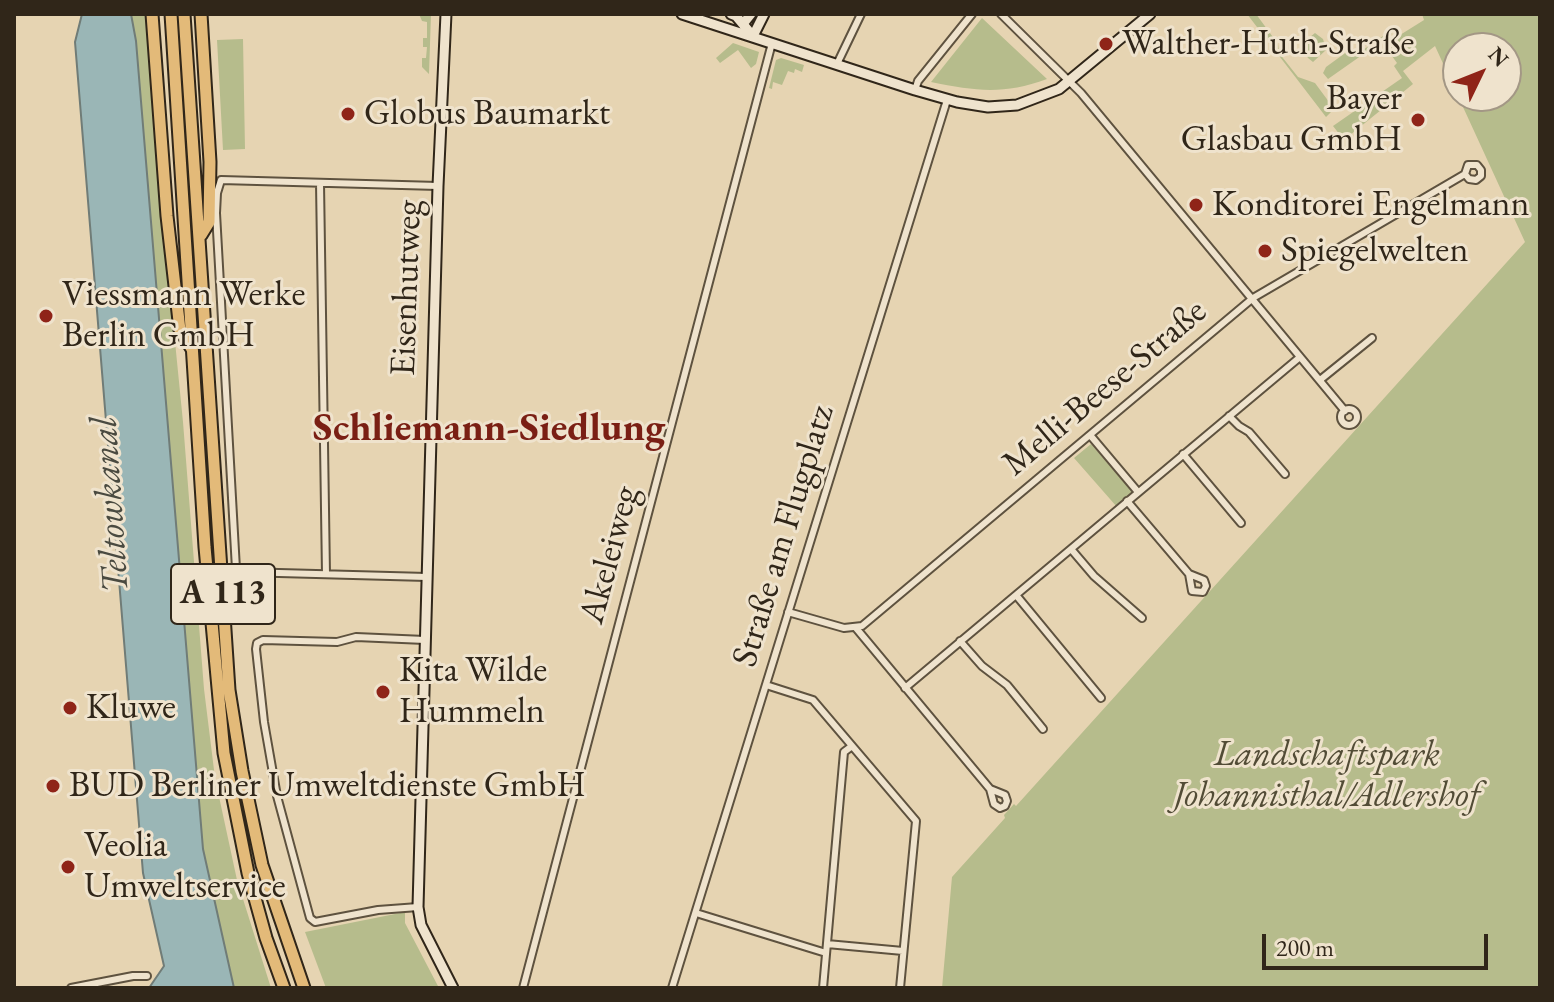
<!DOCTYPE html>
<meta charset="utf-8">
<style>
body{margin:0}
#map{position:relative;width:1554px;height:1002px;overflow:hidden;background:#e6d4b2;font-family:"EB Garamond",serif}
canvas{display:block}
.frame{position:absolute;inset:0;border:16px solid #302619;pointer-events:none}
.north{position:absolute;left:1442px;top:32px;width:80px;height:80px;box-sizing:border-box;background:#efe3cd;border:2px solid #a39785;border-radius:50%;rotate:47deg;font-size:22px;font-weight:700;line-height:32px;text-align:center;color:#302619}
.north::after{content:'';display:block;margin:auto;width:28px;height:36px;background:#8f2418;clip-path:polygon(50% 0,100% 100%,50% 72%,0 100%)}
.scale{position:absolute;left:1262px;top:934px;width:226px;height:36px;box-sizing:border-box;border:4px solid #302619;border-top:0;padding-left:10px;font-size:24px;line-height:28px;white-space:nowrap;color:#302619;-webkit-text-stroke:6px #efe3cd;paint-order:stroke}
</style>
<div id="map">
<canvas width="1554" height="1002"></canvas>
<div class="frame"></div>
<div class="north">N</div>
<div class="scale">200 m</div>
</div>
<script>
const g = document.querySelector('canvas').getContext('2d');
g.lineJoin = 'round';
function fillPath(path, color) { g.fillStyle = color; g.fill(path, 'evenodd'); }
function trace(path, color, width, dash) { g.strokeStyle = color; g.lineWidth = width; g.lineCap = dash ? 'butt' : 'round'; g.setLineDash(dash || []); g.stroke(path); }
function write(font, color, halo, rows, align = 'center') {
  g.font = font + ' "EB Garamond",serif'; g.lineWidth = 6; g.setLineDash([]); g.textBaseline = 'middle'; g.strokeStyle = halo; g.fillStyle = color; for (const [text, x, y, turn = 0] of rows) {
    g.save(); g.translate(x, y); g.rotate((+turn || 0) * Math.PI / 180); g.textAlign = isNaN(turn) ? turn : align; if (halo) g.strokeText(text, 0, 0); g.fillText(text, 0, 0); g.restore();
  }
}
fillPath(new Path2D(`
 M131,14H146L149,18L162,211L183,422L204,689L215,778L237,880L271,988H234L203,849L136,41Z
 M419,14H431L429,74L422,67V58H426L427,47H423V38H427V22L422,21Z
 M1247,14H1256L1278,44L1279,53L1298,77L1315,83L1332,106L1331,112L1326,117Z
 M1422,14H1540V988H942L952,877L1005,818L1004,815L1014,804L1016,806L1525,242L1435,46L1403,71L1413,84L1344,140L1333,126L1402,78L1394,66L1397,63L1384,45L1424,20ZM1458,48H1506V96H1458Z
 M982,18L1047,79C1003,95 976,91 931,82Z
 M1390,31L1392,34L1328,79L1323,73L1326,67L1348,51L1353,57Z
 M1315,33L1323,39L1326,50L1313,62L1308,58L1300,45Z
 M243,39L245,149L223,150L217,40Z
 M733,43L759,52L756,64L751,68L738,50L720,63L716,58Z
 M781,58L804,65L802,72L795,69L794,73L788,71L782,85L773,82L772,89L769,88L776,60Z
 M1091,444L1133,493L1117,507L1074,458Z
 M405,912V923L439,988H326L305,932Z`), '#b6bc8c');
const water = new Path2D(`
 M82,14H131L136,41L203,849L234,988H149L164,966L143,873L75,42Z`);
fillPath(water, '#9ab6b6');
trace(water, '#707c77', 2);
const street = new Path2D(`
 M1001,14L1081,93L1345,411
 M837,64L861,14
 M915,90L918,81L972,14
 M320,183L326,574
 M1320,380L1372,338
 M1341 417a8 8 0 1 1 16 0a8 8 0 1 1-16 0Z
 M1229,416L1239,426L1249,432L1285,474
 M1090,435L1138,492
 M1183,454L1241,523
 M1127,501L1189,574L1204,580L1206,586L1203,592L1192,591L1189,574
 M1071,549L1094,576L1142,618
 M427,577L242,572L236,569L216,213L217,193L221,180L438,186
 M1016,595L1101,698
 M788,612L844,628L862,626L1253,298L1465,174L1468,165H1477L1481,170V176L1476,180L1469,179L1465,174
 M856,628L990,789L1005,795L1007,801L1005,806L1000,808L994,804L990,789
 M960,641L982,666L1007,685L1043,729
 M766,685L813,700L916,821L900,988
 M905,688L1300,357
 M418,907L378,910L315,922L310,918L277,796L264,722L256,649L257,643L263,640L337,642L356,637L425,640
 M696,913L826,953
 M827,944L903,951
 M71,988L133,976H147
 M523,988L772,43
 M672,988L947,100
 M823,988L844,752L852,746`);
const secondary = new Path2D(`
 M446,14L438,186L418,907L421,925L453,988
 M682,14L915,90L957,102L988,107L1017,105L1059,89L1150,14
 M731,14L736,16L753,36
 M743,24L751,14
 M753,36L764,14`);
const highway = new Path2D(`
 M152,14L167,216L180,330L192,349
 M171,14L205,547L224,753L248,873L266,938L284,988
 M184,14L229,690L242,771L262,865L304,988
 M201,235L209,222L210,162L201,14`);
trace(street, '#5e523f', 10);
trace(secondary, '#302619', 13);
trace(highway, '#302619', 15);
trace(street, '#efe3cd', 6);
trace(secondary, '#efe3cd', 9);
trace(highway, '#e3ba79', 11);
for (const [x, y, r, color] of [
 [1106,44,8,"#8f2418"],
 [348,114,8,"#8f2418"],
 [1418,120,8,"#8f2418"],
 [1196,205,8,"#8f2418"],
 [1265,251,8,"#8f2418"],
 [46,316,8,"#8f2418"],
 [383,692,8,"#8f2418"],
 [70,708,8,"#8f2418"],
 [53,786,8,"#8f2418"],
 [68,867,8,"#8f2418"]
]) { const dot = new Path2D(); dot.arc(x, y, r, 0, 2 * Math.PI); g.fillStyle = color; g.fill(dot); trace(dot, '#efe3cd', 3); }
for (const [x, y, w] of [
 [223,594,104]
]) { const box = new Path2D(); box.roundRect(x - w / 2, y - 30, w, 60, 6); g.fillStyle = '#efe3cd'; g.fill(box); trace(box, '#302619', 2); }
write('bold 34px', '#302619', null, [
 ["A 113",223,594]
]);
write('36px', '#302619', '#efe3cd', [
 ["Walther-Huth-Straße",1122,44],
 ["Bayer",1402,99,"right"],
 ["Glasbau GmbH",1402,140,"right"],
 ["Globus Baumarkt",364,114],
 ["Konditorei Engelmann",1212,205],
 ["Spiegelwelten",1281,251],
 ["Viessmann Werke",62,295],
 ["Berlin GmbH",62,336],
 ["Kita Wilde",399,671],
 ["Hummeln",399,712],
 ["Kluwe",86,708],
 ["BUD Berliner Umweltdienste GmbH",69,786],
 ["Veolia",84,846],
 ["Umweltservice",84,887]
], 'left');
write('36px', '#302619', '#efe3cd', [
 ["Eisenhutweg",407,288,-88],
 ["Melli-Beese-Straße",1105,388,-40],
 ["Straße am Flugplatz",784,536,-73],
 ["Akeleiweg",610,555,-75]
]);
write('italic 36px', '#524c36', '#efe3cd', [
 ["Landschaftspark",1327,755],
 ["Johannisthal/Adlershof",1327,796]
]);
write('italic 38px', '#4a4a40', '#efe3cd', [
 ["Teltowkanal",111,505,-94]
]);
write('bold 40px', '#7a1f14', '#efe3cd', [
 ["Schliemann-Siedlung",489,429]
]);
</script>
